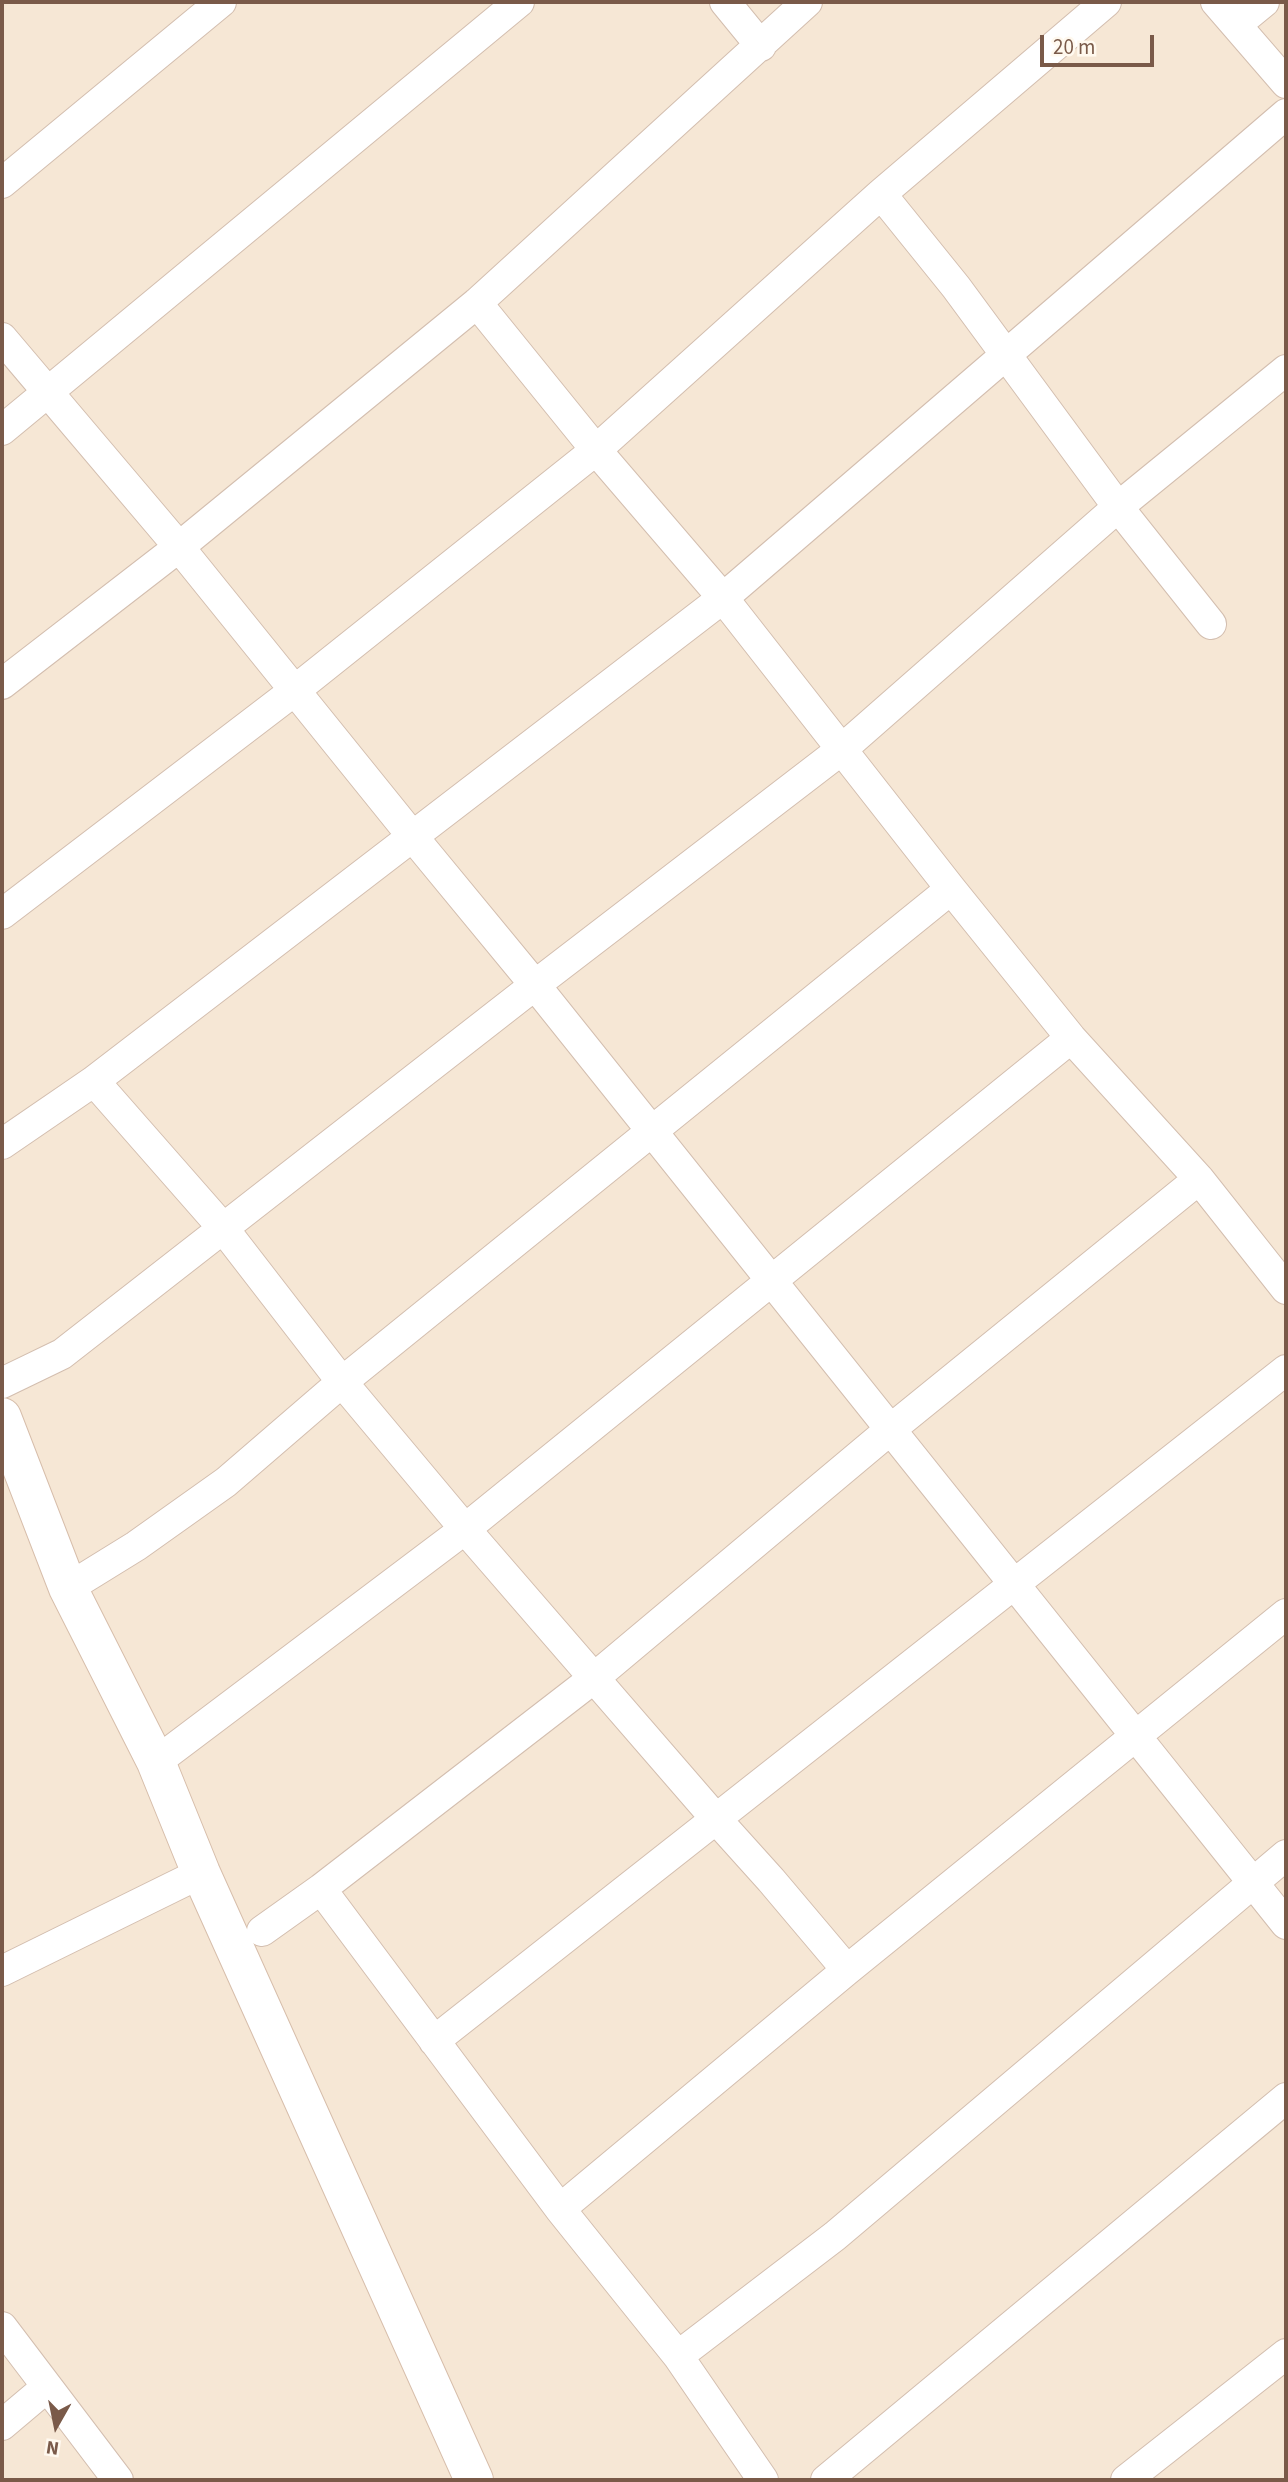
<!DOCTYPE html>
<style>
body{margin:0}
#map{position:relative;width:1288px;height:2482px;overflow:hidden;background:#fef5e7;font-family:"Source Sans 3",sans-serif}
canvas{display:block}
.frame{position:absolute;inset:0;border:4px solid #7a5a49;pointer-events:none}
.north{position:absolute;left:21px;top:2391px;width:70px;height:70px;-webkit-text-stroke:5px #fff9ef;paint-order:stroke;rotate:189deg;font-size:19px;font-weight:700;line-height:28px;text-align:center;color:#7a5a49}
.north::after{content:'';display:block;margin:auto;width:24px;height:32px;background:#7a5a49;clip-path:polygon(50% 0,100% 100%,50% 72%,0 100%)}
.scale{position:absolute;left:1040px;top:35px;width:114px;height:32px;box-sizing:border-box;border:4px solid #7a5a49;border-top:0;padding-left:9px;font-size:21px;line-height:24px;white-space:nowrap;color:#7a5a49;-webkit-text-stroke:5px #fff9ef;paint-order:stroke}
</style>
<div id="map">
<canvas width="1288" height="2482"></canvas>
<div class="frame"></div>
<div class="north">N</div>
<div class="scale">20 m</div>
</div>
<script>
const g = document.querySelector('canvas').getContext('2d');
g.lineJoin = 'round';
function fillPath(path, color) { g.fillStyle = color; g.fill(path, 'evenodd'); }
function trace(path, color, width, dash) { g.strokeStyle = color; g.lineWidth = width; g.lineCap = dash ? 'butt' : 'round'; g.setLineDash(dash || []); g.stroke(path); }
fillPath(new Path2D(`
 M2,2H1286V2480H2Z`), '#f6e7d5');
const street = new Path2D(`
 M725,2L761,46
 M1216,2L1286,83
 M1236,25L1264,2
 M2,183L221,2
 M881,194L956,287L1118,507L1211,624
 M477,303L596,450L723,598L951,889L1071,1038L1199,1179L1286,1289
 M2,338L179,547L413,837L535,985L1286,1924
 M2,430L519,2
 M2,684L179,547L477,303L807,2
 M2,914L294,691L596,450L881,194L1106,2
 M94,1081L223,1228L342,1382L465,1529L717,1820L771,1880L847,1970
 M2,1144L94,1081L723,598L1286,114
 M2,1383L62,1354L535,985L841,750L1118,507L1286,370
 M68,1588L136,1546L226,1482L342,1382L951,889
 M156,1762L465,1529L1071,1038
 M321,1889L560,2209L678,2356L763,2480
 M262,1931L321,1889L594,1678L891,1429L1199,1179
 M2,1971L201,1873
 M434,2041L1286,1370
 M560,2209L847,1970L1286,1614
 M2,2327L118,2480
 M678,2356L835,2236L1286,1855
 M2,2425L47,2387
 M826,2480L1286,2098
 M1126,2480L1286,2354`);
const secondary = new Path2D(`
 M2,1417L68,1588L156,1762L201,1873L474,2480`);
trace(street, '#d3beaf', 32);
trace(secondary, '#d7beab', 40);
trace(street, '#fff', 30);
trace(secondary, '#fff', 38);
</script>
